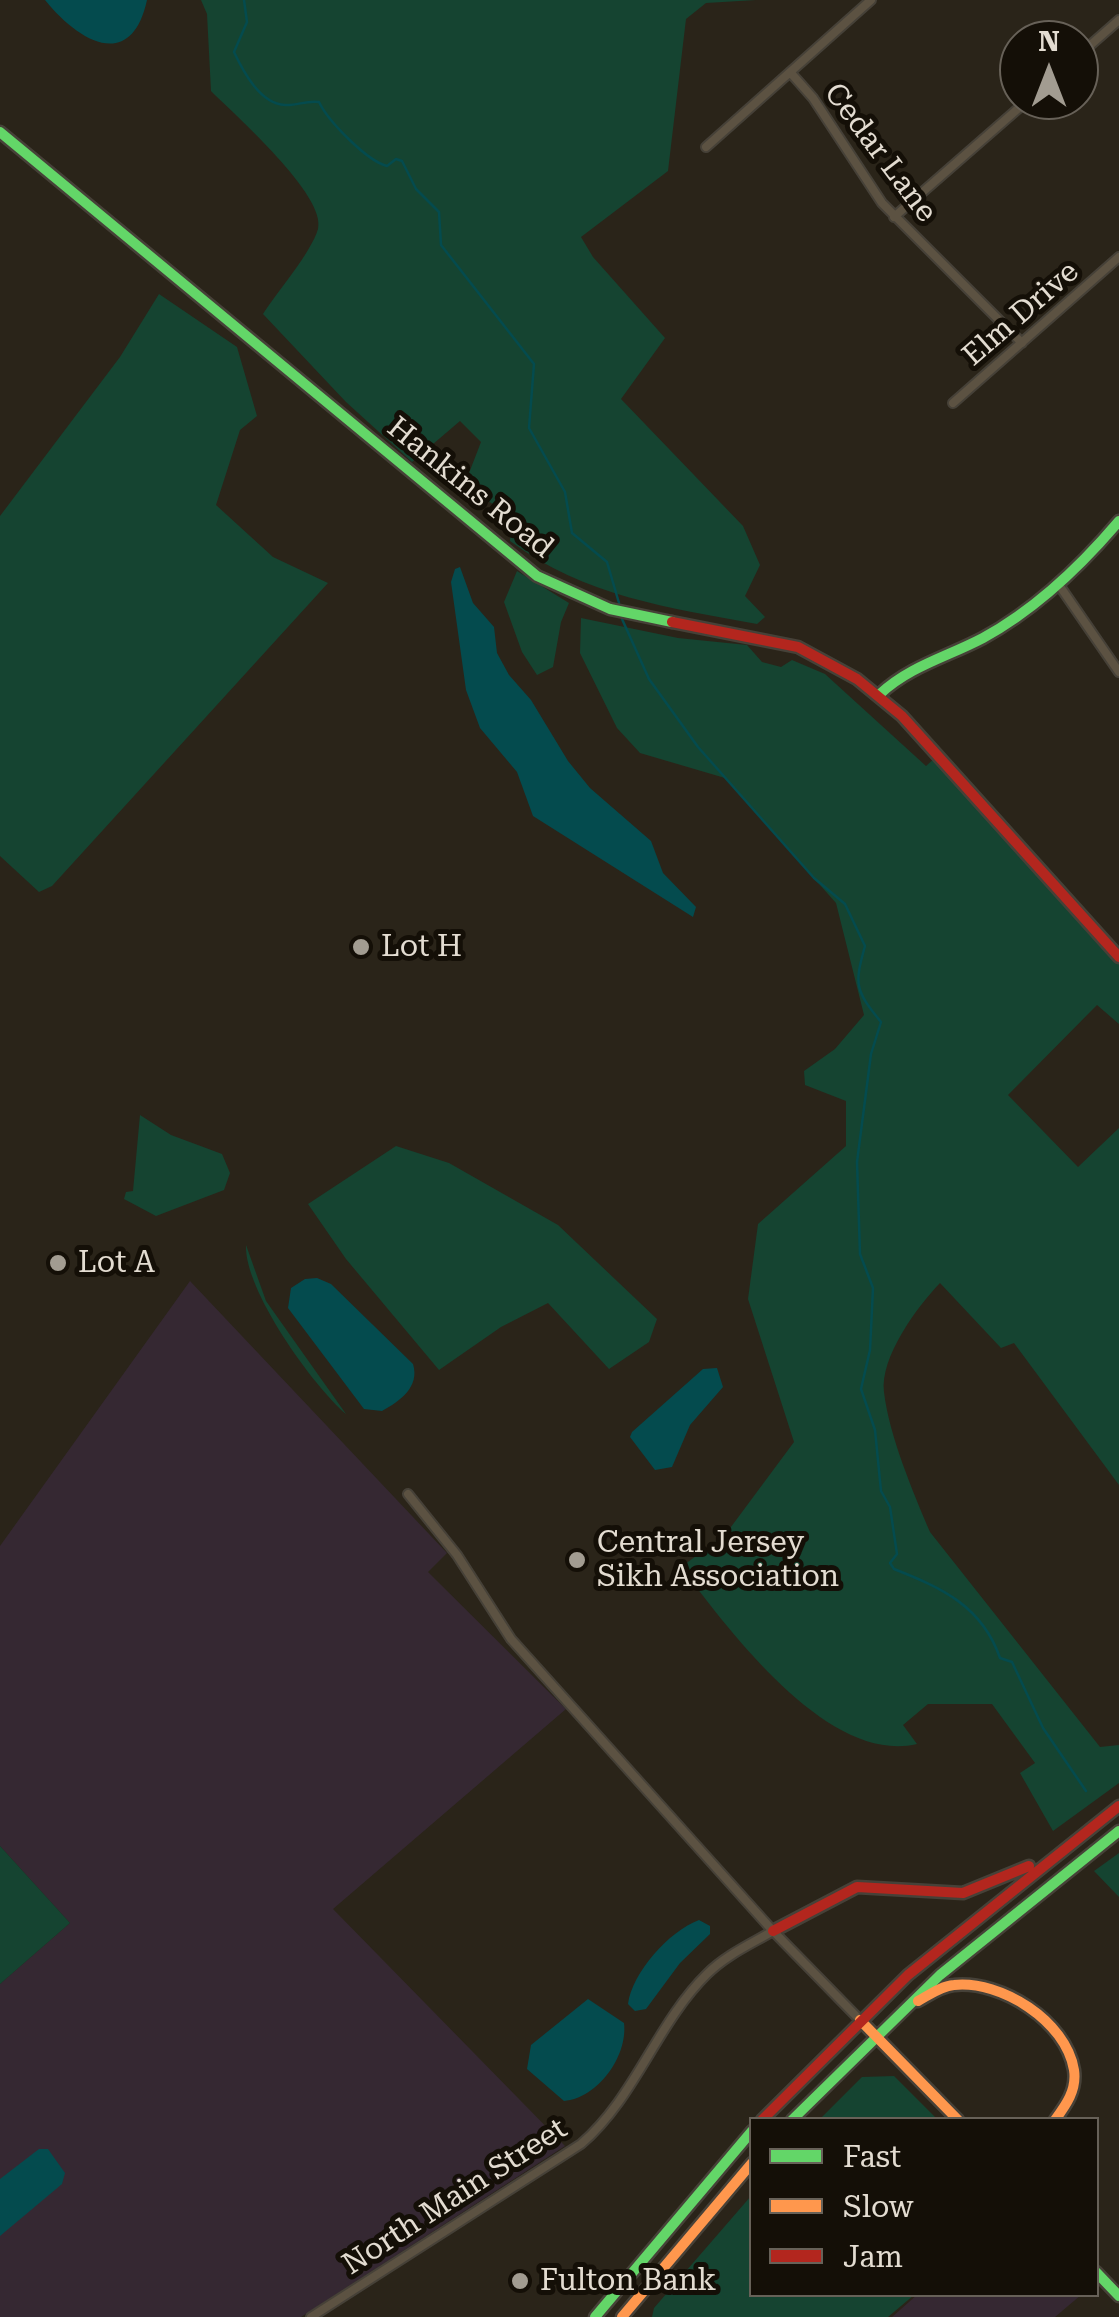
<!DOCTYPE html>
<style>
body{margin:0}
#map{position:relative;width:1119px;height:2317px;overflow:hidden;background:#2a2419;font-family:"Roboto Serif",serif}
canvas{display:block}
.legend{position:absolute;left:749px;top:2117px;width:350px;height:180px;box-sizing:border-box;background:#140f07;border:2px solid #676158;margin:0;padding:12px 18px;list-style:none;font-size:30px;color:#e3dcd1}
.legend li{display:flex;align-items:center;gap:20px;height:50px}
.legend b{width:50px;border:2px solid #676158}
.north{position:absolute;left:999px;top:20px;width:100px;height:100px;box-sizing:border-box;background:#140f07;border:2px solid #676158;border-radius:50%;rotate:0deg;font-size:28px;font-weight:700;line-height:40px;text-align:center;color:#e3dcd1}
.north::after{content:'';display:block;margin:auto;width:35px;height:45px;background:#a29c91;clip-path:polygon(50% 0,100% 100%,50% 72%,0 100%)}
</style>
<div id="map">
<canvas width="1119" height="2317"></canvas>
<ul class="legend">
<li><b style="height:12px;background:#63d668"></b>Fast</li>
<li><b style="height:12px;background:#ff974d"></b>Slow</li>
<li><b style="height:12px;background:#b3261e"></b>Jam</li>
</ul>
<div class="north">N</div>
</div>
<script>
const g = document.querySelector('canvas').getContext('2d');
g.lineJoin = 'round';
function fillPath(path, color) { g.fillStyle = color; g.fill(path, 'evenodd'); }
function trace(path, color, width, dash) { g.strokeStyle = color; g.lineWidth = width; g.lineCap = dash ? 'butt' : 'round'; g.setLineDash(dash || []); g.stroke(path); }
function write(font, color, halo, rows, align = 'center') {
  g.font = font + ' "Roboto Serif",serif'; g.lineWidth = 10; g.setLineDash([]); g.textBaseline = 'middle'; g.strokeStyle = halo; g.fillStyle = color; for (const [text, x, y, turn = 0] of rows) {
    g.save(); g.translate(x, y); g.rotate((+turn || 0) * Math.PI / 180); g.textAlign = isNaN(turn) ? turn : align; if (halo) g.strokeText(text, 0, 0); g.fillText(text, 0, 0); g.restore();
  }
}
fillPath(new Path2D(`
 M190,1281L447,1553L428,1572L566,1709L333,1909L565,2146L301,2317H0V1984L70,1923L0,1846V1546Z
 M918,2294H1081V2295L1055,2317H892Z`), '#352832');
fillPath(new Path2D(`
 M201,0H756L706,3L686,19L668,171L581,237L593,257L665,338L621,399L743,526L760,565L745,596L765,617L757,624C669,608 584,596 510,541L512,516L464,486L481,442L460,421L412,462L346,402L263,314C277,292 311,253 318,229C327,196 235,115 211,91L207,14Z
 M159,294L237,347L257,416L240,430L216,505L273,557L328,583L52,886L39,892L0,856V516L120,357Z
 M517,571L569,603L561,622L553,667L537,675L522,652L504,602Z
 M581,618L678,638L747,645L762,662L781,667L792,660L825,674L926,766L937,756L1119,957V1024L1097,1005L1008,1095L1078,1167L1119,1128V1485L1014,1343L1001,1348L940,1283C917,1307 880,1357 884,1392C889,1435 913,1492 930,1532L1100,1747L1119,1745V1783L1053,1831L1020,1773L1035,1763L992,1704H928L903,1725L917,1744C828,1765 729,1630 681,1567L725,1535L794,1442L748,1299L758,1224L846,1146V1101L805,1085L804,1071L835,1049L864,1015L836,903L725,778L640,753L617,728L580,653Z
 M140,1115L171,1135L222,1154L230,1173L224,1190L156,1216L124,1199L126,1192L133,1191Z
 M396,1146L449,1163L558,1225L657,1319L649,1342L609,1369L548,1303L501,1327L439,1370L346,1259L308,1204Z
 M246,1245L266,1301L346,1414C313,1386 244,1290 246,1245Z
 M0,1846L70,1923L0,1984Z
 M1119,1853V1897L1094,1871Z
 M894,2076L937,2119H820L862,2077Z
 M751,2196L752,2294L914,2295L888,2317H652L654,2308Z`), '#154431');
fillPath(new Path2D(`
 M45,0H147C131,73 78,41 45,0Z
 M460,567L473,603L494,627L497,653L509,675L531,700L568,761L590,788L651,841L663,873L696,907L693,917L533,816L517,772L480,728L466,690L451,582L455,569Z
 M317,1278L331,1284L413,1364C420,1387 400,1401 382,1411L364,1409L288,1308L291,1288L305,1279Z
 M717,1368L723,1387L690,1425L672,1467L655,1470L630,1437L632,1432L703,1369Z
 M699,1920L710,1926V1934L680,1963L646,2009L635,2011L628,2004C632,1973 669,1931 699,1920Z
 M588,1999L624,2023C628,2056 598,2098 564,2101L527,2069L531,2045Z
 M39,2149H48L65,2173L62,2184L0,2236V2179Z`), '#044b4e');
trace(new Path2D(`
 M244,0L247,22L234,52C243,71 260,104 285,105C297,106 306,100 319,102C328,121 367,161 387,166L396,159L402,161L416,189L439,212L441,245L534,364L529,428L565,492L572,533L607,562L619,603
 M622,619L649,679L698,747L814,878L845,904L865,946C854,985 855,990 881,1022L871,1054L857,1162L860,1254L873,1288L870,1350L861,1389L875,1430L881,1491L890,1507L897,1554L890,1563L894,1569C942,1588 982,1606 1000,1658L1012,1662L1043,1728L1086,1791`), '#044b4e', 2.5);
const street = new Path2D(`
 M1079,55L1119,20
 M790,72L813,98L882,203L1022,343
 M706,147L871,0
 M894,217L1028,100
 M953,403L1119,257
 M1059,585L1119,672
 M408,1494L457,1555L511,1639L773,1931L860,2020
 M311,2317L581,2144C635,2098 657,2023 707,1974C726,1955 751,1944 773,1931`);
const fast = new Path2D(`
 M0,132L537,576L610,609L672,622
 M880,694C910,666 947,657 983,638C1036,609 1080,567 1119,521
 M792,2120L940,1975L1119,1831
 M1096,2272L1119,2296
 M595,2317L752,2131`);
const slow = new Path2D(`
 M918,2001C929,1995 941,1986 954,1985C1001,1980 1066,2021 1074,2070C1077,2090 1066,2105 1055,2120
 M860,2020L958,2120
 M622,2317L752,2163`);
const jam = new Path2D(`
 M672,622L798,647L857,679L902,716L1119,957
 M773,1931L857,1887L963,1893L1029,1866
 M762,2120L908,1975L1119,1806`);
trace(street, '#464138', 12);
trace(fast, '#464138', 15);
trace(slow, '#464138', 15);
trace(jam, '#464138', 15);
trace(street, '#5c5242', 8);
trace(fast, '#63d668', 10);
trace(slow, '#ff974d', 10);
trace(jam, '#b3261e', 10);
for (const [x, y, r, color] of [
 [361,947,10,"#a29c91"],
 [58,1263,10,"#a29c91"],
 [577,1560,10,"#a29c91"],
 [520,2281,10,"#a29c91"]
]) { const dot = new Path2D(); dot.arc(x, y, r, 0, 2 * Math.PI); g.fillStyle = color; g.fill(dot); trace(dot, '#140f07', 4); }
write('30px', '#e3dcd1', '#140f07', [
 ["Cedar Lane",880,153,53],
 ["Elm Drive",1021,314,-41],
 ["Hankins Road",470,488,39],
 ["North Main Street",455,2197,-33]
]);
write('30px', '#e3dcd1', '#140f07', [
 ["Lot H",381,947],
 ["Lot A",78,1263],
 ["Central Jersey",597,1543],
 ["Sikh Association",597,1577],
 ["Fulton Bank",540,2281]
], 'left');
</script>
